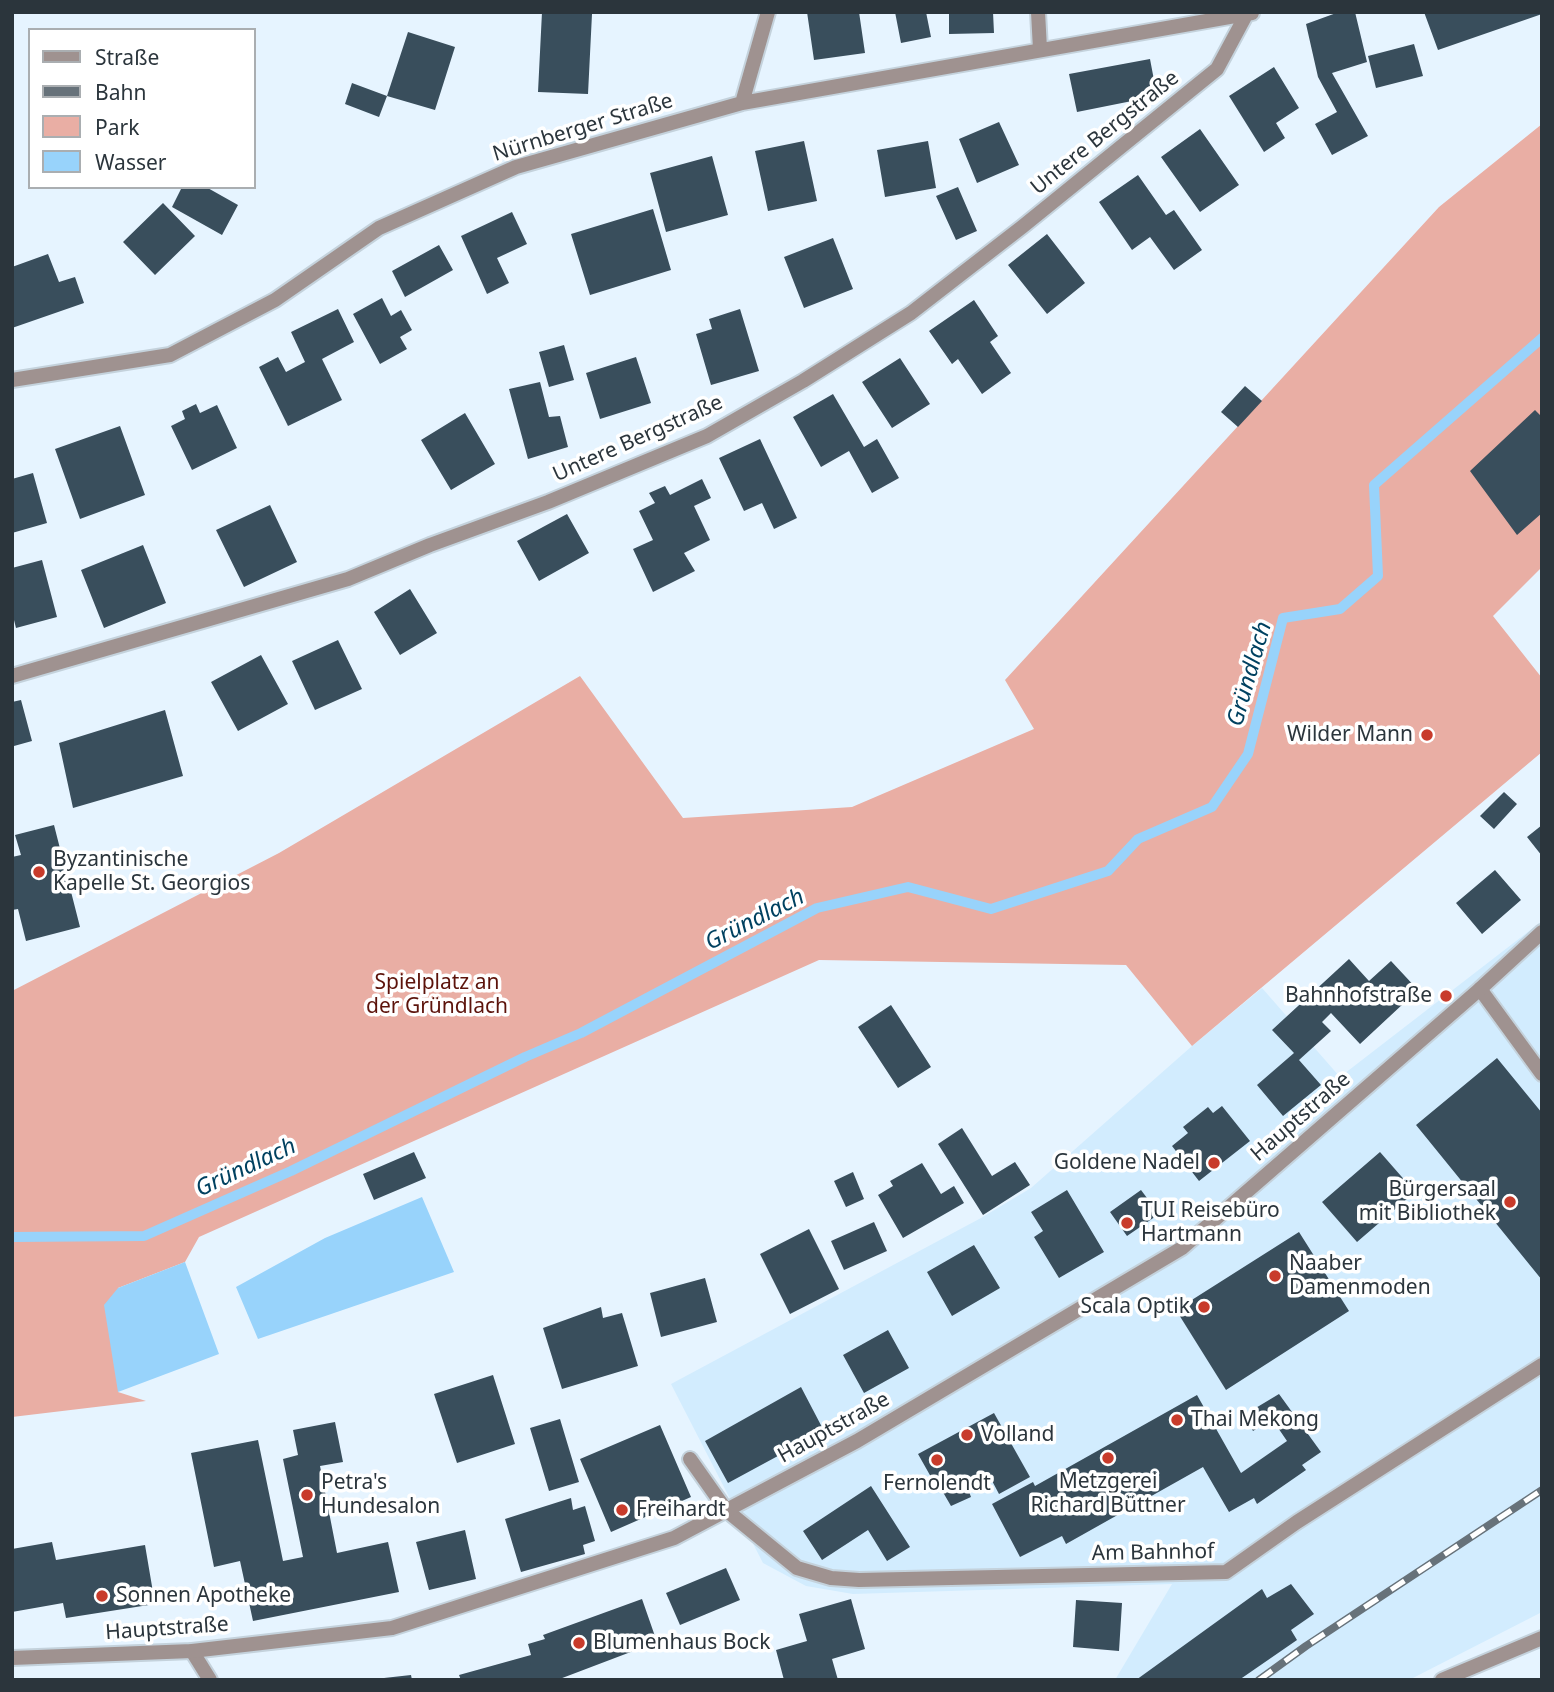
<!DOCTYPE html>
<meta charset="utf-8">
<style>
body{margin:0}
#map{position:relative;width:1554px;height:1692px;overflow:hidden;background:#e6f4ff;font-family:"Noto Sans",sans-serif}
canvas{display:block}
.frame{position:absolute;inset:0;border:14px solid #2b353c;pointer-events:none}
.legend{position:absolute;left:28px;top:28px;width:228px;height:161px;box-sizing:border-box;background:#fff;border:2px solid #aaaeb1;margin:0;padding:9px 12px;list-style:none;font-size:21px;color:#2b353c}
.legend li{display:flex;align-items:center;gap:14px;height:35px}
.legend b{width:35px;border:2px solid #aaaeb1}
</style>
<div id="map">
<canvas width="1554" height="1692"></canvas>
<div class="frame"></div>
<ul class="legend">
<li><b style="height:9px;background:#9f9290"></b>Straße</li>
<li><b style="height:9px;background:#67727a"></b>Bahn</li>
<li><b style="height:19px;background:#e9aea4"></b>Park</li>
<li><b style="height:19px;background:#98d3fb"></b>Wasser</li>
</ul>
</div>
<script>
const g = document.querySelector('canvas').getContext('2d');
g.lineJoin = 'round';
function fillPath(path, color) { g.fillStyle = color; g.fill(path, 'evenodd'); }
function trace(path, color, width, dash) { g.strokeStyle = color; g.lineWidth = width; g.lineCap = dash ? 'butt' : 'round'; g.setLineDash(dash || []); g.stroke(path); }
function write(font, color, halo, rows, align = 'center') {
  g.font = font + ' "Noto Sans",sans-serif'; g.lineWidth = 7; g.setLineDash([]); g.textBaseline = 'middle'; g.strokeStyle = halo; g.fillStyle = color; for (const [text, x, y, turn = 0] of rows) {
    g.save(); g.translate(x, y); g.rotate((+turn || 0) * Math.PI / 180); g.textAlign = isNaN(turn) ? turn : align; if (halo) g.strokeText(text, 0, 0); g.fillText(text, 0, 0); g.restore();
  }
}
fillPath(new Path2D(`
 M1542,921V1612L1409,1680H1115L1172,1584L853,1594L806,1586L763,1563L671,1384L981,1218L1031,1188L1192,1046L1262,988L1340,1077Z`), '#d2ecfe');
fillPath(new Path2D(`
 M1542,124V567L1493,616L1542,678V752L1192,1046L1126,965L819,960L199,1237L185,1262L118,1288V1392L146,1401L12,1417V991L279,853L580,676L683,818L852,807L1034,729L1005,680L1439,207Z`), '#e9aea4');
fillPath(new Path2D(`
 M422,1197L454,1272L258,1339L236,1287L325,1238Z
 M185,1262L219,1354L118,1392L104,1305L118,1288Z`), '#98d3fb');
trace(new Path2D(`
 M12,1237L144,1236L291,1171L525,1057L581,1033L817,908L908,887L991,909L1108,871L1138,839L1212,807L1248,754L1283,618L1340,609L1378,576L1374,485L1542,338`), '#98d3fb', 10);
fillPath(new Path2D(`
 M542,12L592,14L588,94L538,92Z
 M807,12H859L865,53L814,60Z
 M895,12H926L931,37L901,43Z
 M949,12H993L994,33L949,34Z
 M1339,12H1355L1367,62L1332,73L1368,136L1332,155L1315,124L1337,112L1318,77L1306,24Z
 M1424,12H1542V14L1438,50Z
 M408,32L455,47L435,110L387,96Z
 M1414,44L1423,76L1376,88L1368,56Z
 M1150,59L1157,96L1077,112L1069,74Z
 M1274,67L1299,108L1276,123L1285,138L1264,152L1229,96Z
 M352,83L387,96L379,117L345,104Z
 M999,122L1019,165L977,183L959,139Z
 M1200,129L1239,185L1200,212L1161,157Z
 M804,141L817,201L768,211L755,151Z
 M928,141L936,188L885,197L877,150Z
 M712,156L728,215L666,232L650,173Z
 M1138,175L1166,215L1174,210L1202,250L1174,270L1150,237L1132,250L1099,202Z
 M182,187H206L238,205L222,235L172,207Z
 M958,187L977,231L956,240L936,196Z
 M163,203L195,236L155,275L123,242Z
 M653,209L671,270L590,295L571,234Z
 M512,212L527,244L497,258L509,283L487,294L461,236Z
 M1047,234L1085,283L1047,314L1008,265Z
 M833,238L853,289L804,308L784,257Z
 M439,245L453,270L405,297L392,271Z
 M48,254L59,282L75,277L84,303L12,328V267Z
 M382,298L391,316L401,310L412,330L400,337L407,349L380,364L353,314Z
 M974,300L998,336L990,342L1011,373L982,394L958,359L952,364L929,331Z
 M338,309L354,342L322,359L342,400L288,426L259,367L278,357L286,372L305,362L291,332Z
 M740,309L759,371L711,385L696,334L712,329L709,319Z
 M564,345L574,380L549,387L539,352Z
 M636,357L651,403L600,419L586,373Z
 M900,358L930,404L892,428L862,382Z
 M540,382L549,417L560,416L568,447L528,459L509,389Z
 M1245,386L1262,401L1238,427L1221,412Z
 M833,394L864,447L877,439L899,478L872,493L849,451L821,467L793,417Z
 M196,404L200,413L217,405L237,448L192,470L171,426L185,419L182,411Z
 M1535,410L1542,417V513L1517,535L1470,471Z
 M465,413L495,464L451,490L421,440Z
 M120,426L145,495L80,519L55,449Z
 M760,439L797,518L774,529L762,503L744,511L719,458Z
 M33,473L47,523L12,533V479Z
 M702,479L711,498L694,506L710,540L684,553L695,571L653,592L633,549L653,540L639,511L655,503L649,493L665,486L670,495Z
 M270,505L297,562L244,587L216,530Z
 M567,514L589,553L539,581L517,541Z
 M143,545L166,603L104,628L81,570Z
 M42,560L57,617L16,628L12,612V568Z
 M410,589L437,633L400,655L374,612Z
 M338,640L362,689L315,710L292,661Z
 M261,655L288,704L238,731L211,682Z
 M21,700L32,741L14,746L12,739V702Z
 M165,710L183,776L73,808L59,743Z
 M1504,792L1517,804L1494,829L1480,816Z
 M54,825L80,927L26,941L18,909L12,910V857L21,855L15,835Z
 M1542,825V856L1527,837Z
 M1495,870L1521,900L1482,934L1456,903Z
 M1349,959L1369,981L1391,961L1418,990L1360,1044L1331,1013L1322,1022L1331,1031L1299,1060L1321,1085L1283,1116L1257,1085L1294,1053L1272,1030Z
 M891,1005L931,1067L898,1088L858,1027Z
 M1497,1058L1542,1113V1280L1416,1125Z
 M1222,1106L1250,1141L1199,1181L1172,1146L1188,1133L1183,1127L1208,1107L1213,1113Z
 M962,1128L992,1176L1015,1162L1030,1185L983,1215L938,1144Z
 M414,1152L426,1178L374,1200L363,1174Z
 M1380,1152L1415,1192L1357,1242L1322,1202Z
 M922,1163L941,1194L954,1186L964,1203L903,1238L878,1195L893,1186L890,1181Z
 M853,1172L864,1199L846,1207L834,1181Z
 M1067,1190L1104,1252L1059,1278L1034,1237L1043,1231L1031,1212Z
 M1141,1190L1159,1214L1127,1236L1110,1212Z
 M874,1222L887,1251L844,1270L831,1241Z
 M809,1229L839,1289L790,1314L760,1254Z
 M1299,1232L1349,1311L1226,1390L1176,1310Z
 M974,1245L1000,1288L952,1316L927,1272Z
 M705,1278L717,1322L661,1337L650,1293Z
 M601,1307L603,1318L622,1313L638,1366L562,1389L543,1328Z
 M888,1330L909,1368L864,1393L843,1355Z
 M493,1375L515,1444L457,1463L434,1394Z
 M801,1387L824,1431L728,1483L705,1441Z
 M1279,1394L1321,1452L1302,1465L1306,1470L1257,1504L1254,1498L1229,1512L1203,1467L1066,1544L1062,1536L1020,1557L992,1504L1033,1482L1035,1486L1197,1395L1241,1473L1287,1441L1272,1419L1253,1431L1244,1415Z
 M994,1413L1030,1477L999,1494L990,1477L968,1489L971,1497L951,1506L933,1475L931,1477L918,1454Z
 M560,1419L579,1482L549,1491L530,1428Z
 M335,1422L343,1462L320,1466L337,1553L388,1542L399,1592L253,1621L240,1561L214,1567L191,1453L258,1440L283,1561L303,1557L283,1459L298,1455L293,1430Z
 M660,1425L691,1497L611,1532L580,1459Z
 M871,1486L910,1547L887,1561L868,1530L822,1560L803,1531Z
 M571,1498L573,1510L585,1506L595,1541L583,1545L585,1554L521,1572L505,1519Z
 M465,1530L476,1579L429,1590L416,1542Z
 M52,1542L56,1560L145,1545L155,1604L66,1618L63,1603L12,1612V1549Z
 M726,1568L740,1600L680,1625L666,1593Z
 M1291,1584L1314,1614L1291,1630L1297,1640L1239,1680H1136L1262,1589L1267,1598Z
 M642,1599L657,1642L557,1680H461L459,1675L531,1655L528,1644L545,1639L543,1635Z
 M851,1599L865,1649L832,1659L838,1680H784L776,1650L807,1641L799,1614Z
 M1076,1600L1122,1603L1119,1651L1073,1647Z
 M411,1675L412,1680H384V1678Z`), '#394e5c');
const pedestrian = new Path2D(`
 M1480,989L1542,1074`);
const minor = new Path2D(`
 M1038,12L1040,49
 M742,103L768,12
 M12,380L170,355L275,300L379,228L516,167L742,103L1252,13
 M12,676L348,579L430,545L548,502L707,436L803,381L911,313L1022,227L1217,69L1246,15
 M690,1459L726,1510L797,1568L831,1578L859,1580L1226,1572L1297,1522L1542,1365
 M192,1651L210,1680
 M1442,1680L1542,1638`);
const tertiary = new Path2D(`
 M12,1658L192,1651L392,1628L674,1538L857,1441L1182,1248L1480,989L1542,932`);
trace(pedestrian, '#c4d2dc', 18);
trace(minor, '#c4d2dc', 18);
trace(tertiary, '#c4d2dc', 18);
trace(pedestrian, '#9f9290', 14);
trace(minor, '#9f9290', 14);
trace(tertiary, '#9f9290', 14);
const rail = new Path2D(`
 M1259,1680L1306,1646L1542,1490`);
trace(rail, '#67727a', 8);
trace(rail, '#fff', 5, [16]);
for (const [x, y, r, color] of [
 [1427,735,7,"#c83b2b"],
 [39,872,7,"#c83b2b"],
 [1446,996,7,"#c83b2b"],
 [1214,1163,7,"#c83b2b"],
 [1510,1202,7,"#c83b2b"],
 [1127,1223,7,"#c83b2b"],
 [1275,1276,7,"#c83b2b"],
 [1204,1307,7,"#c83b2b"],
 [1177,1420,7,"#c83b2b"],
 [967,1435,7,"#c83b2b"],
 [1108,1458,7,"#c83b2b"],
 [937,1460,7,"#c83b2b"],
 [307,1495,7,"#c83b2b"],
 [622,1510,7,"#c83b2b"],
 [102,1596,7,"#c83b2b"],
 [579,1643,7,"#c83b2b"]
]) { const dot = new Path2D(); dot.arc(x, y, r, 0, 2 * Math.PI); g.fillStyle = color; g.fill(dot); trace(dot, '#fff', 2.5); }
write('21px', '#2b353c', '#fff', [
 ["Nürnberger Straße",583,128,-17],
 ["Untere Bergstraße",1105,133,-39],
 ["Untere Bergstraße",638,439,-24],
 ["Hauptstraße",1301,1117,-41],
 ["Hauptstraße",834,1428,-29],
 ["Am Bahnhof",1153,1553,-1],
 ["Hauptstraße",167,1629,-4]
]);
write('21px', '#2b353c', '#fff', [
 ["Wilder Mann",1413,735,"right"],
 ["Byzantinische",53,860],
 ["Kapelle St. Georgios",53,884],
 ["Bahnhofstraße",1432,996,"right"],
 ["Goldene Nadel",1200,1163,"right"],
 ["Bürgersaal",1496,1190,"right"],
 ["mit Bibliothek",1496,1214,"right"],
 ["TUI Reisebüro",1141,1211],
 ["Hartmann",1141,1235],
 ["Naaber",1289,1264],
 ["Damenmoden",1289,1288],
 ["Scala Optik",1190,1307,"right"],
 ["Thai Mekong",1191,1420],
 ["Volland",981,1435],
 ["Metzgerei",1108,1482,"center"],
 ["Richard Büttner",1108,1506,"center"],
 ["Petra's",321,1483],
 ["Hundesalon",321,1507],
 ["Fernolendt",937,1484,"center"],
 ["Freihardt",636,1510],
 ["Sonnen Apotheke",116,1596],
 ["Blumenhaus Bock",593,1643]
], 'left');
write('21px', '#5c130b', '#fff', [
 ["Spielplatz an",437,983],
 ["der Gründlach",437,1007]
]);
write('italic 23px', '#004160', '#fff', [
 ["Gründlach",1250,674,-74],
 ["Gründlach",755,920,-27],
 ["Gründlach",246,1168,-25]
]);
</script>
